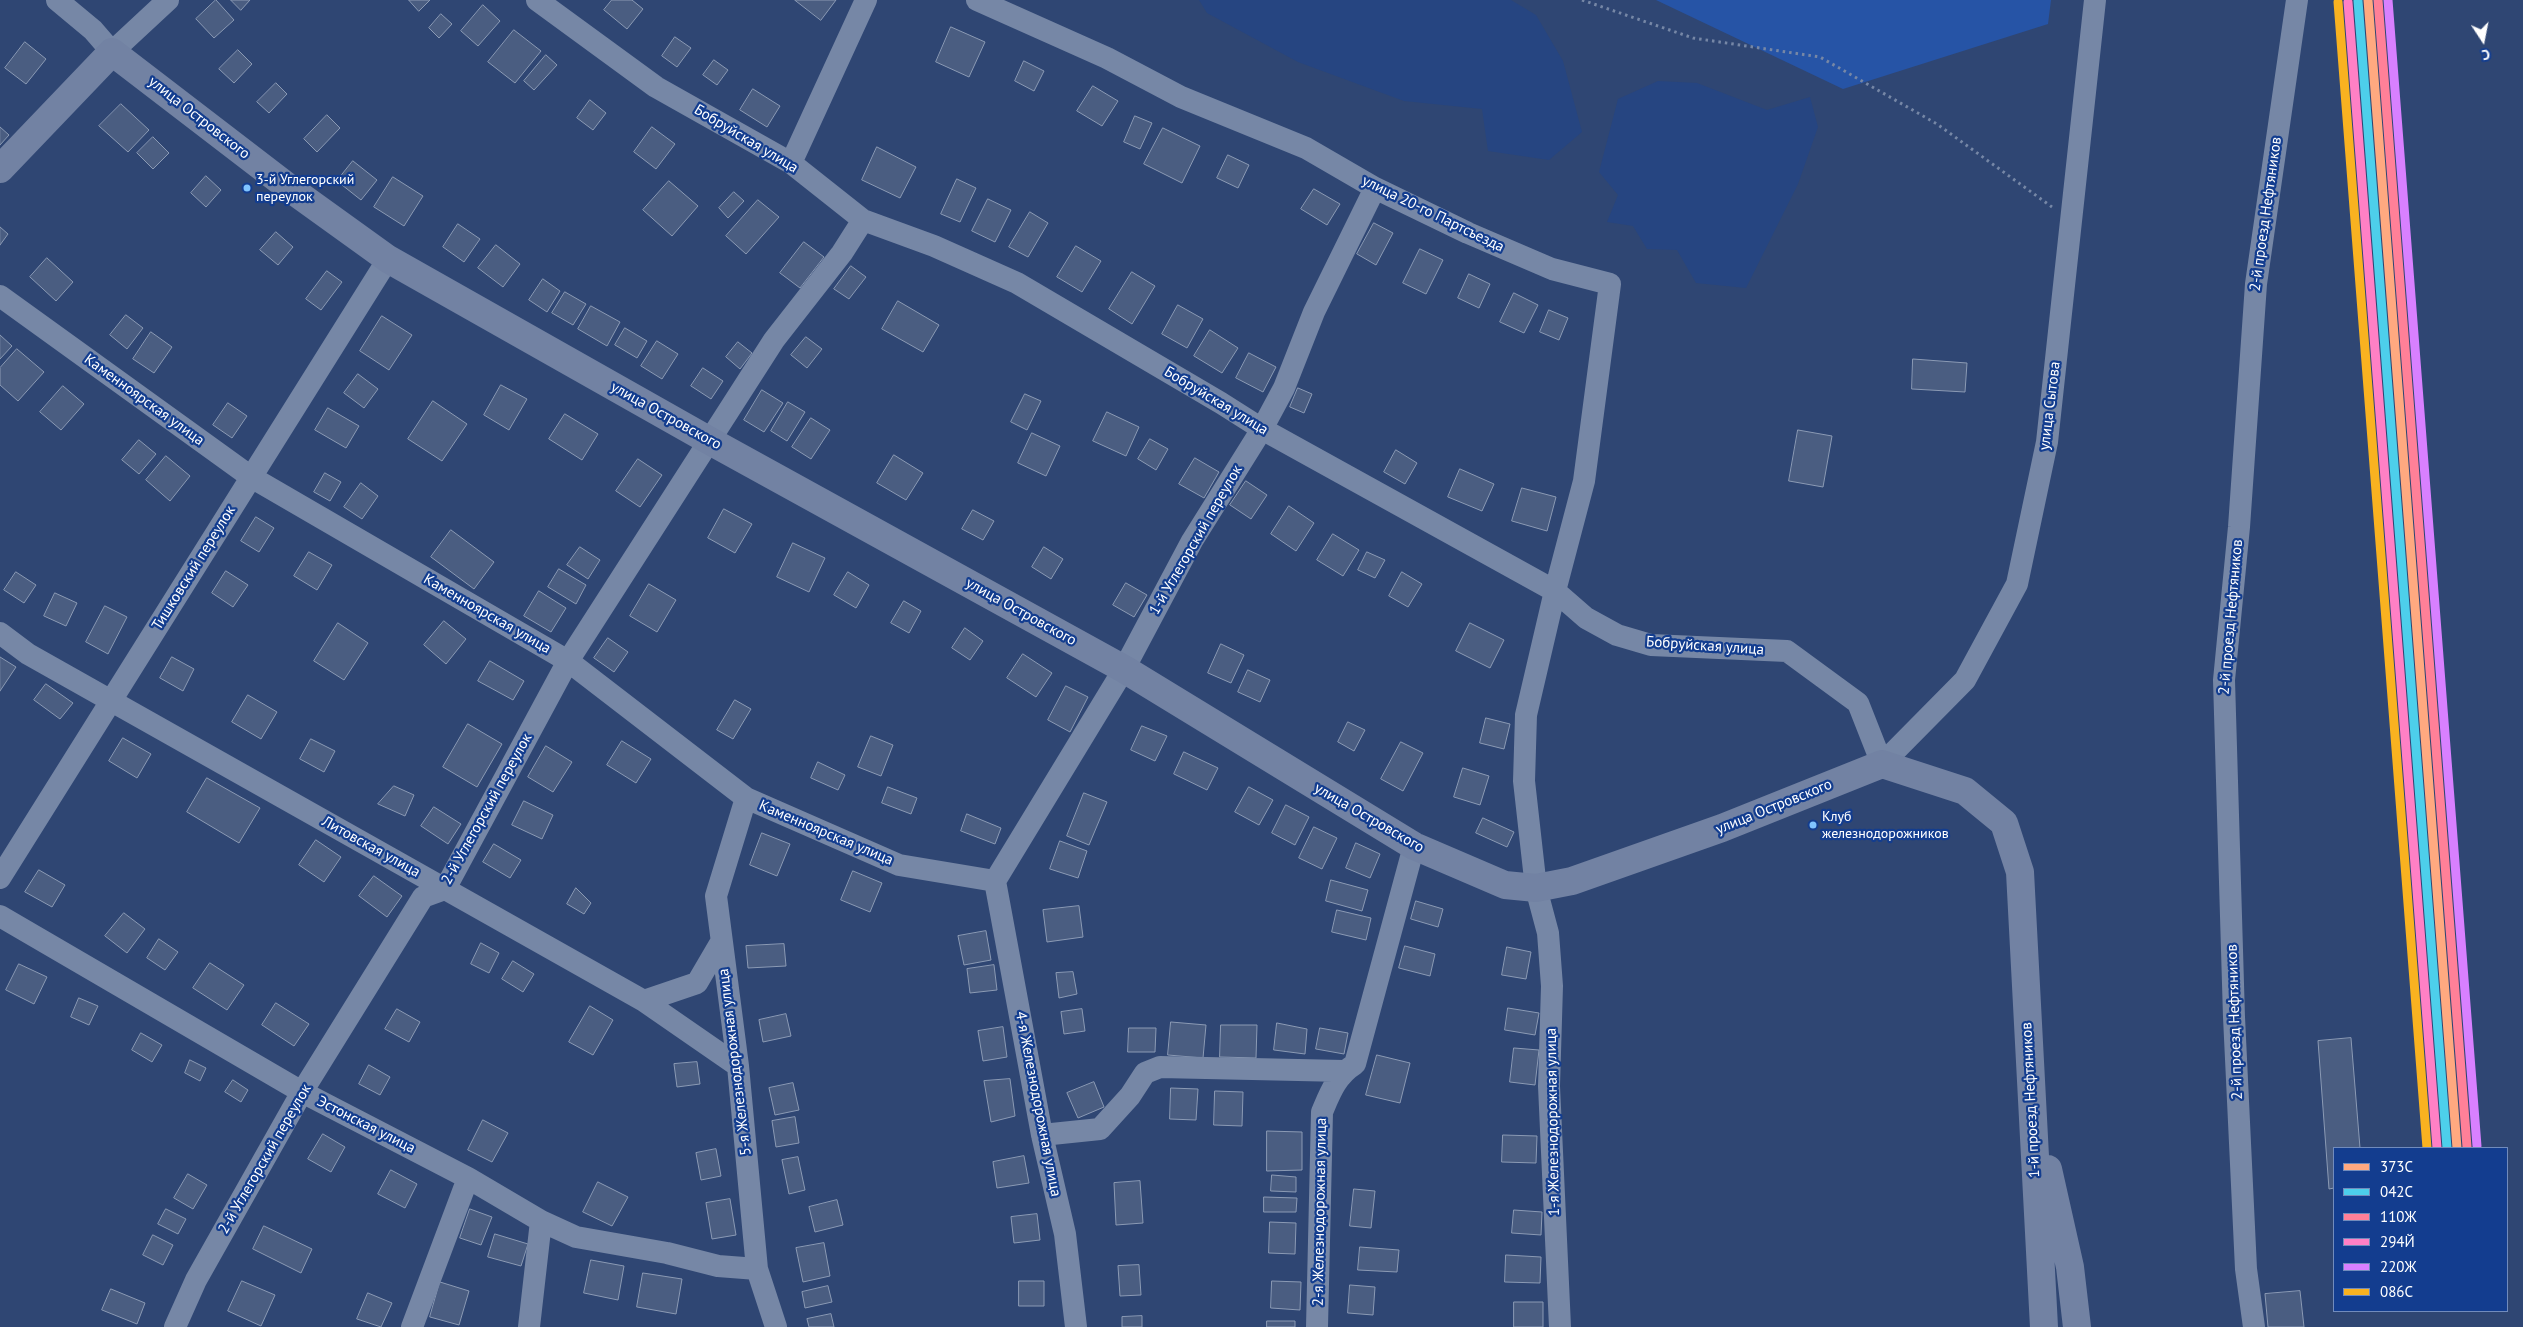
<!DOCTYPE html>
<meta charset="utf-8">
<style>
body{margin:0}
#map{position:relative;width:2523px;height:1327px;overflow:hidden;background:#2f4673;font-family:"PT Sans",sans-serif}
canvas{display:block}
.legend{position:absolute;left:2333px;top:1147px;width:175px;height:165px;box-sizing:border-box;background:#133d8f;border:1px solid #718bbc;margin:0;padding:6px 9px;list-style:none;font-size:15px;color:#fff}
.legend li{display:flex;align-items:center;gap:10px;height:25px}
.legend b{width:25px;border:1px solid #718bbc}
.north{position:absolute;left:2458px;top:15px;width:50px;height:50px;-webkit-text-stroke:4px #133d8f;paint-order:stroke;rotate:169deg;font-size:14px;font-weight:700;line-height:20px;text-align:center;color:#fff}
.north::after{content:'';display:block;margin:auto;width:18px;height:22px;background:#fff;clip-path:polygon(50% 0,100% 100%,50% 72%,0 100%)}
</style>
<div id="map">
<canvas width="2523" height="1327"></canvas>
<ul class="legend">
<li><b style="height:6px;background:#ffa980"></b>373C</li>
<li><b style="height:6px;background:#4dcfeb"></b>042С</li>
<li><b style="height:6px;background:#ff8098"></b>110Ж</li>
<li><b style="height:6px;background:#ff80c5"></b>294Й</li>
<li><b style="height:6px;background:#d880ff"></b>220Ж</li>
<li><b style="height:6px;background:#f9b220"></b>086С</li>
</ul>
<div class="north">С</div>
</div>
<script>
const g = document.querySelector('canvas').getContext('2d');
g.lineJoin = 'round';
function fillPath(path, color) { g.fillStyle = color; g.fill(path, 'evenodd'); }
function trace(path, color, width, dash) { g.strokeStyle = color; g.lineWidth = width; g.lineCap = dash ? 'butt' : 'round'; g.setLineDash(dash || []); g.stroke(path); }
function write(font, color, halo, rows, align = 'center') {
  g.font = font + ' "PT Sans",sans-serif'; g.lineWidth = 4.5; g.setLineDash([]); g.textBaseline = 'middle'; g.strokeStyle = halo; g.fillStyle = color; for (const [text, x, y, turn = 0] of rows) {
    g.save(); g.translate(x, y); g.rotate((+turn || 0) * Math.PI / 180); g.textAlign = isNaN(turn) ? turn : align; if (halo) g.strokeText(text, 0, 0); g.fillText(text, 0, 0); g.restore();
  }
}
fillPath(new Path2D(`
 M1656,0H2051L2048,24L1843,89Z`), '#2654a6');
fillPath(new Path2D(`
 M1199,0H1511L1536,15L1563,61L1582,132L1549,160L1488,151L1482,109L1404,101L1298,62L1207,13Z
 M1658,81L1697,83L1767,110L1810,97L1818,127L1798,184L1746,288L1696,283L1677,250L1647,249L1633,226L1607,222L1618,195L1599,172L1618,99Z`), '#264581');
const building = new Path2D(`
 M216,0L234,20L214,38L196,19Z
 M231,0H250L241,10Z
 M409,0H430L419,11Z
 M612,0H632L643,9L627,29L604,10Z
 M795,0H836L821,20Z
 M483,5L500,21L478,46L461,31Z
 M441,14L452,24L439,38L429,28Z
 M951,27L985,42L969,77L936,62Z
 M514,30L541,51L515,83L488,62Z
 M675,37L691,48L677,67L662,56Z
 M25,42L46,59L26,84L5,68Z
 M238,50L252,64L234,83L219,69Z
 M546,55L557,65L534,90L524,81Z
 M714,60L728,70L717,85L703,75Z
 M1024,61L1044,71L1034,91L1015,81Z
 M276,83L287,94L269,113L257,102Z
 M1093,86L1118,101L1102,126L1077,111Z
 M753,89L780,106L767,127L740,110Z
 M590,100L606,113L593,130L577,118Z
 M121,104L149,130L128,152L99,126Z
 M327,115L340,128L317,152L304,139Z
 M1135,116L1152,123L1140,149L1124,142Z
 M0,127L9,135L0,145Z
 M652,127L675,144L656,169L634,152Z
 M1163,128L1200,146L1182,183L1144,164Z
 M153,137L169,153L153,169L137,153Z
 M877,147L916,167L900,198L862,180Z
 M1228,155L1249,165L1238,188L1217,178Z
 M353,161L377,180L361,200L337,181Z
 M206,176L221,190L206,207L191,193Z
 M393,177L423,196L404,226L374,207Z
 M957,179L976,188L960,222L941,214Z
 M669,181L698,206L672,236L643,210Z
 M1314,189L1340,204L1327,225L1301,209Z
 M734,192L744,201L728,218L719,208Z
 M988,199L1011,210L995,242L972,231Z
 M758,200L779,217L746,254L726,236Z
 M1030,212L1048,223L1028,257L1009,247Z
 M1374,223L1393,233L1376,265L1357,254Z
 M458,224L480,239L464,262L443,247Z
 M0,227L8,234L0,245Z
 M276,232L293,247L278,265L260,250Z
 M804,242L824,257L800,288L780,273Z
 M496,245L520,264L503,287L478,268Z
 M1076,246L1101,261L1082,292L1057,277Z
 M1420,249L1443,260L1426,294L1403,283Z
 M47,258L73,282L56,301L30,277Z
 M851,266L866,277L849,299L834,289Z
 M327,271L342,282L321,310L306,299Z
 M1132,272L1155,286L1132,324L1109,309Z
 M1469,274L1490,284L1479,308L1458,298Z
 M543,279L560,291L547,312L529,300Z
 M565,292L586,304L573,325L552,313Z
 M1514,293L1538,305L1524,333L1500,322Z
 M898,301L939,325L923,352L882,329Z
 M1178,305L1203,319L1187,348L1162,334Z
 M591,306L620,322L607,346L578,329Z
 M1549,310L1568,318L1559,340L1540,332Z
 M126,315L143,328L127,349L110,335Z
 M382,316L412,335L389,370L360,351Z
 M625,328L647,341L637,358L615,345Z
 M1210,330L1238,348L1222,373L1194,356Z
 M151,332L172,347L154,373L133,359Z
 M0,335L12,346L0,359Z
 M806,337L822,349L807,368L791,355Z
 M657,341L678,354L662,379L641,366Z
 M738,342L752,353L740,369L726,357Z
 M17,349L44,372L18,401L0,385V368Z
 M1249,353L1276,367L1263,392L1236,378Z
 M1913,359L1967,363L1965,392L1912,389Z
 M703,368L723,381L711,399L691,386Z
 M358,374L378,389L364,408L344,393Z
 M501,385L527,399L509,430L484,415Z
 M63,386L84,404L61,430L40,412Z
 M1298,388L1312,394L1304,413L1290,407Z
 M762,390L783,403L764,432L744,420Z
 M1025,394L1041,401L1027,430L1011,422Z
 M433,401L467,424L442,461L408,439Z
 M788,402L805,412L787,441L771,431Z
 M228,403L247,416L232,438L213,425Z
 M328,408L359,426L346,448L315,430Z
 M1107,412L1139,427L1126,456L1093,441Z
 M565,414L598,434L582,460L549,439Z
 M811,418L830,430L811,459L792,447Z
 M1798,430L1832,436L1823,487L1789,481Z
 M1032,433L1060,446L1046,476L1018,463Z
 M1150,439L1168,449L1156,470L1138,459Z
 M139,440L156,454L139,474L122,460Z
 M1396,450L1417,463L1405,484L1384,472Z
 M894,455L923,473L906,500L877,483Z
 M166,456L190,476L170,501L146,480Z
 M1195,458L1219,472L1204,498L1179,484Z
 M638,459L662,475L640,507L616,491Z
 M1460,469L1494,484L1482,511L1448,497Z
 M325,473L341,482L330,501L314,492Z
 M1246,481L1267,495L1251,519L1230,505Z
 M361,483L378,496L362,519L344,507Z
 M1522,488L1556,497L1547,531L1512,521Z
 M1289,506L1314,523L1296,551L1271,534Z
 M724,509L752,524L735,553L708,538Z
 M973,510L994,521L983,540L962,529Z
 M256,517L274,528L259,552L241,541Z
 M451,530L494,562L474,589L431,557Z
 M1333,534L1359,550L1343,576L1317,560Z
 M793,543L825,558L809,592L777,577Z
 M580,547L600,560L588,579L567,565Z
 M1044,547L1063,559L1051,579L1032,567Z
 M309,552L332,565L317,590L294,576Z
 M1367,552L1385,560L1375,578L1358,570Z
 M559,569L586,585L576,604L548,587Z
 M226,571L248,585L233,607L212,593Z
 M16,572L36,585L24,603L4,590Z
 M848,572L869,585L856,608L834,595Z
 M1402,572L1422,584L1408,607L1389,596Z
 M1126,583L1147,595L1134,617L1113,605Z
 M649,584L676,600L657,632L630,616Z
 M539,591L566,608L551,632L524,616Z
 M55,593L77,603L66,626L44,616Z
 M904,601L921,611L909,633L891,623Z
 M105,606L127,617L108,654L86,642Z
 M444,621L466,639L446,664L424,645Z
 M338,623L368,643L344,680L314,661Z
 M1470,623L1504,640L1490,668L1456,651Z
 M965,628L983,641L970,660L952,648Z
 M608,638L628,652L614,672L594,658Z
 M1221,644L1244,655L1231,683L1208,673Z
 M1023,654L1052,673L1036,697L1007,678Z
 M0,657L16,667L0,691Z
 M172,657L194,669L183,691L160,678Z
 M490,661L524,681L513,700L478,681Z
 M1248,670L1270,680L1260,702L1238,692Z
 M46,684L73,703L60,719L34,700Z
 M1066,686L1088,697L1070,732L1048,720Z
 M248,695L277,712L261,739L232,722Z
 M735,700L751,709L733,739L717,730Z
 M1486,718L1510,724L1504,749L1480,743Z
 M1348,722L1365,730L1354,751L1338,742Z
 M468,724L502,744L477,787L443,767Z
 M1142,726L1167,736L1155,761L1131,750Z
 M871,736L893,745L881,776L858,767Z
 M123,738L151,754L137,778L109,761Z
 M311,739L335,751L324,772L300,759Z
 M622,741L651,759L636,783L607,765Z
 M1401,742L1423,753L1403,791L1381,779Z
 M546,746L572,762L553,792L528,777Z
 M1184,752L1218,768L1207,790L1174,774Z
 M818,762L845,775L838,790L811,778Z
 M1463,768L1489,776L1480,805L1454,797Z
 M207,778L260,808L239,843L187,812Z
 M394,786L414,795L405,816L378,804Z
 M888,787L917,798L911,814L882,803Z
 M1249,787L1273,800L1259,825L1235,812Z
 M1084,793L1107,802L1089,845L1067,836Z
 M524,801L553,815L542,839L512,825Z
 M1286,805L1309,817L1295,845L1272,833Z
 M434,807L461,824L448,844L421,826Z
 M967,814L1001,828L995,844L961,831Z
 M1483,818L1514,832L1507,847L1476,833Z
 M1314,827L1337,838L1322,869L1299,858Z
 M762,833L790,844L777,876L750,865Z
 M316,840L341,857L324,882L299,865Z
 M1060,841L1087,851L1078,878L1050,869Z
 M1356,843L1380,854L1370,878L1346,868Z
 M494,844L521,860L510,878L483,862Z
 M39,870L65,885L52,907L25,892Z
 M853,871L882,883L870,912L841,900Z
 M374,876L402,896L387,917L359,896Z
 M1331,880L1368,890L1362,911L1326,901Z
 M576,888L591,903L584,914L567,904Z
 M1416,901L1443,909L1438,927L1411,919Z
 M1079,906L1083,937L1047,942L1043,910Z
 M1337,910L1371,918L1366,940L1332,932Z
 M124,913L145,929L127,953L105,936Z
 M986,931L991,960L964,965L958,936Z
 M159,939L178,952L165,970L147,958Z
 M481,943L499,953L489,973L471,964Z
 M784,944L786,966L748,968L746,946Z
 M1405,946L1435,954L1430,976L1399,968Z
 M1507,947L1531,952L1526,979L1502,975Z
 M513,961L534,974L523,992L502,979Z
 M210,963L244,985L227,1010L193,988Z
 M19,964L47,977L34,1004L6,990Z
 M994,965L997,990L970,993L967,969Z
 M1073,972L1077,994L1059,998L1056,973Z
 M79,998L98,1006L89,1025L71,1017Z
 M276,1003L309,1024L294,1046L262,1025Z
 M590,1006L613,1020L593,1055L569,1042Z
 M1508,1008L1539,1013L1535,1035L1505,1030Z
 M397,1009L420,1022L409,1042L385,1029Z
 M1082,1009L1085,1031L1064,1034L1061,1012Z
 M786,1014L791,1036L763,1042L759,1020Z
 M1171,1022L1206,1025L1203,1058L1168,1055Z
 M1277,1023L1307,1029L1305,1054L1274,1050Z
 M1221,1025H1257L1256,1058L1220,1057Z
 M1003,1027L1007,1057L983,1061L978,1031Z
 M1129,1028H1156L1155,1052H1128Z
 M1320,1028L1348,1033L1344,1054L1316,1049Z
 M141,1033L162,1045L152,1062L132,1050Z
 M2351,1038L2360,1148H2334V1188L2329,1189L2318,1041Z
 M1514,1048L1539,1050L1535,1085L1510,1082Z
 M1377,1055L1410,1063L1400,1103L1366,1095Z
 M190,1060L206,1068L200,1081L185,1073Z
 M697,1062L700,1084L677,1087L674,1064Z
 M369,1065L390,1077L380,1095L359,1084Z
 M1010,1079L1015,1116L991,1122L984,1081Z
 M233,1080L248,1090L241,1102L225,1092Z
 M1094,1082L1104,1107L1078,1118L1067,1093Z
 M793,1083L799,1110L775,1115L769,1088Z
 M1171,1088L1198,1089L1196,1120L1170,1119Z
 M1215,1091L1243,1092L1242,1126L1214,1125Z
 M795,1117L799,1143L776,1147L772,1121Z
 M483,1120L508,1133L492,1162L468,1150Z
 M1267,1131L1302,1132V1170L1267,1171Z
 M323,1134L345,1147L331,1172L308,1159Z
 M1503,1135L1537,1136L1536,1163L1502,1162Z
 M716,1149L721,1176L701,1180L696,1153Z
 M1024,1156L1029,1183L997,1188L993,1162Z
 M798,1157L805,1190L789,1194L782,1160Z
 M391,1170L417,1184L405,1208L378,1194Z
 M188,1174L207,1185L193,1209L174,1198Z
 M1272,1175L1296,1177V1192L1271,1191Z
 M1140,1181L1143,1223L1116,1225L1114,1183Z
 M598,1182L628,1197L612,1226L583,1212Z
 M1354,1189L1375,1191L1371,1228L1350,1226Z
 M1264,1197L1297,1198L1296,1212H1264Z
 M730,1199L736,1235L712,1239L706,1203Z
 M837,1200L843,1225L815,1232L809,1207Z
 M166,1209L186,1219L178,1234L158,1224Z
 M470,1209L492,1217L481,1245L460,1238Z
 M1514,1210L1542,1212L1541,1235L1512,1233Z
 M1037,1214L1040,1240L1014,1243L1011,1217Z
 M1270,1222L1296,1223L1295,1254L1269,1253Z
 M264,1226L312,1249L301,1273L253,1249Z
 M495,1234L528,1244L521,1266L488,1257Z
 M153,1235L173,1245L163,1265L143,1255Z
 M824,1243L830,1276L803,1282L796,1248Z
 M1360,1247L1399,1250L1397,1272L1358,1270Z
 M1506,1255L1541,1257L1540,1283L1505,1282Z
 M591,1260L624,1266L618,1300L584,1293Z
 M1139,1265L1141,1295L1120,1296L1118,1266Z
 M643,1273L682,1279L676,1314L637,1307Z
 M242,1281L275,1295L261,1326L228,1311Z
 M1019,1281H1044V1306H1019Z
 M1272,1281L1301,1282L1300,1310L1271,1308Z
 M440,1282L469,1291L459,1325L430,1317Z
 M1350,1285L1375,1287L1373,1315L1348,1313Z
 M828,1286L832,1302L805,1308L802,1292Z
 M111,1289L145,1303L137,1324L102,1310Z
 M2300,1291L2304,1327H2268L2265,1294Z
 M368,1293L392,1303L381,1327L357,1319Z
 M1514,1302H1543V1327H1514Z
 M831,1314L834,1327H809L807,1319Z
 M1142,1316V1327H1122V1317Z
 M1267,1321H1295V1327H1267Z`);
fillPath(building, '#4a5d81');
trace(building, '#8b9ab4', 1);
trace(new Path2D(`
 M1582,0L1693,38L1820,57L1937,124L2052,207`), '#7687a6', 3, [2.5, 4]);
trace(new Path2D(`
 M57,0L93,30L112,52L168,0
 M537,0L656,87L791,163L863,220L934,246L1017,283L1221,403L1262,429L1555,591L1586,618L1617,635L1651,645L1787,651L1858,703L1882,764L1965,680L2017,584L2047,442L2095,0
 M977,0L1107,58L1181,97L1306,148L1375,188L1468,233L1552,269L1610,284L1584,481L1555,591L1526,715L1524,781L1536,888L1548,933L1552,986L1549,1086L1560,1327
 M791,163L866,0
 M0,296L251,477L568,661L746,798L899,865L995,881
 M0,633L28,654L644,1001L738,1066
 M746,798L716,896L738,1066L757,1269L776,1327
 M0,878L388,259
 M995,881L1124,669L1192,541L1262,429L1284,388L1314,312L1375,188
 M995,881L1042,1135L1065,1234L1076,1327
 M0,916L302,1092L468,1178L541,1221L576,1237L667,1253L718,1266L757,1269
 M644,1001L697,983L721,942
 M1042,1135L1100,1129L1130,1096L1145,1073L1160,1067L1344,1071
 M175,1327L196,1280L302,1092L423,897L445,889L568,661L774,340L842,253L863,220
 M412,1327L468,1178
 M529,1327L541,1221
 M1317,1327L1322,1112C1330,1093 1336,1076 1355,1064L1414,846
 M2254,1327L2246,1269L2234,1017L2224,680L2239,527L2256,284L2297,0`), '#7687a6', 22);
trace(new Path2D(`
 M0,169L112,52L288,187L388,259L710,441L1124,669L1414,846L1505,885L1536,888L1572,881L1722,828L1882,764L1965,791L2004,823L2020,872L2044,1327
 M2048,1169L2070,1267L2077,1327`), '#7282a3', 28);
trace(new Path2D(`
 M2368,0L2457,1148`), '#ffa980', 9);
trace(new Path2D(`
 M2358,1L2447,1148`), '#4dcfeb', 9);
trace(new Path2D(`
 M2378,0L2467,1147`), '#ff8098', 9);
trace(new Path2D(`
 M2348,2L2437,1148`), '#ff80c5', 9);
trace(new Path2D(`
 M2388,0L2477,1146`), '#d880ff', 9);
trace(new Path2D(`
 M2338,2L2427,1148`), '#f9b220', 9);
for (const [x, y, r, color] of [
 [247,188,4.5,"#80c4ff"],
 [1813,825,4.5,"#80c4ff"]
]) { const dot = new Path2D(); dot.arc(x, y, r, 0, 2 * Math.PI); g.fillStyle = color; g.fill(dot); trace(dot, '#133d8f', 2); }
write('14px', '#fff', '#133d8f', [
 ["3-й Углегорский",256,180],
 ["переулок",256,197],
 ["Клуб",1822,817],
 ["железнодорожников",1822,834]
], 'left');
write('15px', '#fff', '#133d8f', [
 ["улица Островского",199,118,38],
 ["Бобруйская улица",746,139,31],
 ["улица 20-го Партсъезда",1433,214,26],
 ["2-й проезд Нефтяников",2266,214,-82],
 ["Каменноярская улица",144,400,36],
 ["Бобруйская улица",1216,401,31],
 ["улица Сытова",2050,406,-83],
 ["улица Островского",666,416,29],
 ["1-й Углегорский переулок",1196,540,-60],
 ["Тишковский переулок",194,568,-58],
 ["улица Островского",1021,612,29],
 ["Каменноярская улица",487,614,30],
 ["2-й проезд Нефтяников",2231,617,-85],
 ["Бобруйская улица",1705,646,4],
 ["улица Островского",1774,807,-22],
 ["2-й Углегорский переулок",487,809,-61],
 ["улица Островского",1369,818,30],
 ["Каменноярская улица",826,833,23],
 ["Литовская улица",371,847,29],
 ["2-й проезд Нефтяников",2235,1022,-92],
 ["5-я Железнодорожная улица",735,1062,-97],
 ["1-й проезд Нефтяников",2031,1100,-93],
 ["4-я Железнодорожная улица",1038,1104,79],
 ["1-я Железнодорожная улица",1553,1122,-91],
 ["Эстонская улица",366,1125,27],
 ["2-й Углегорский переулок",265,1159,-60],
 ["2-я Железнодорожная улица",1320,1212,-89]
]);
</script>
